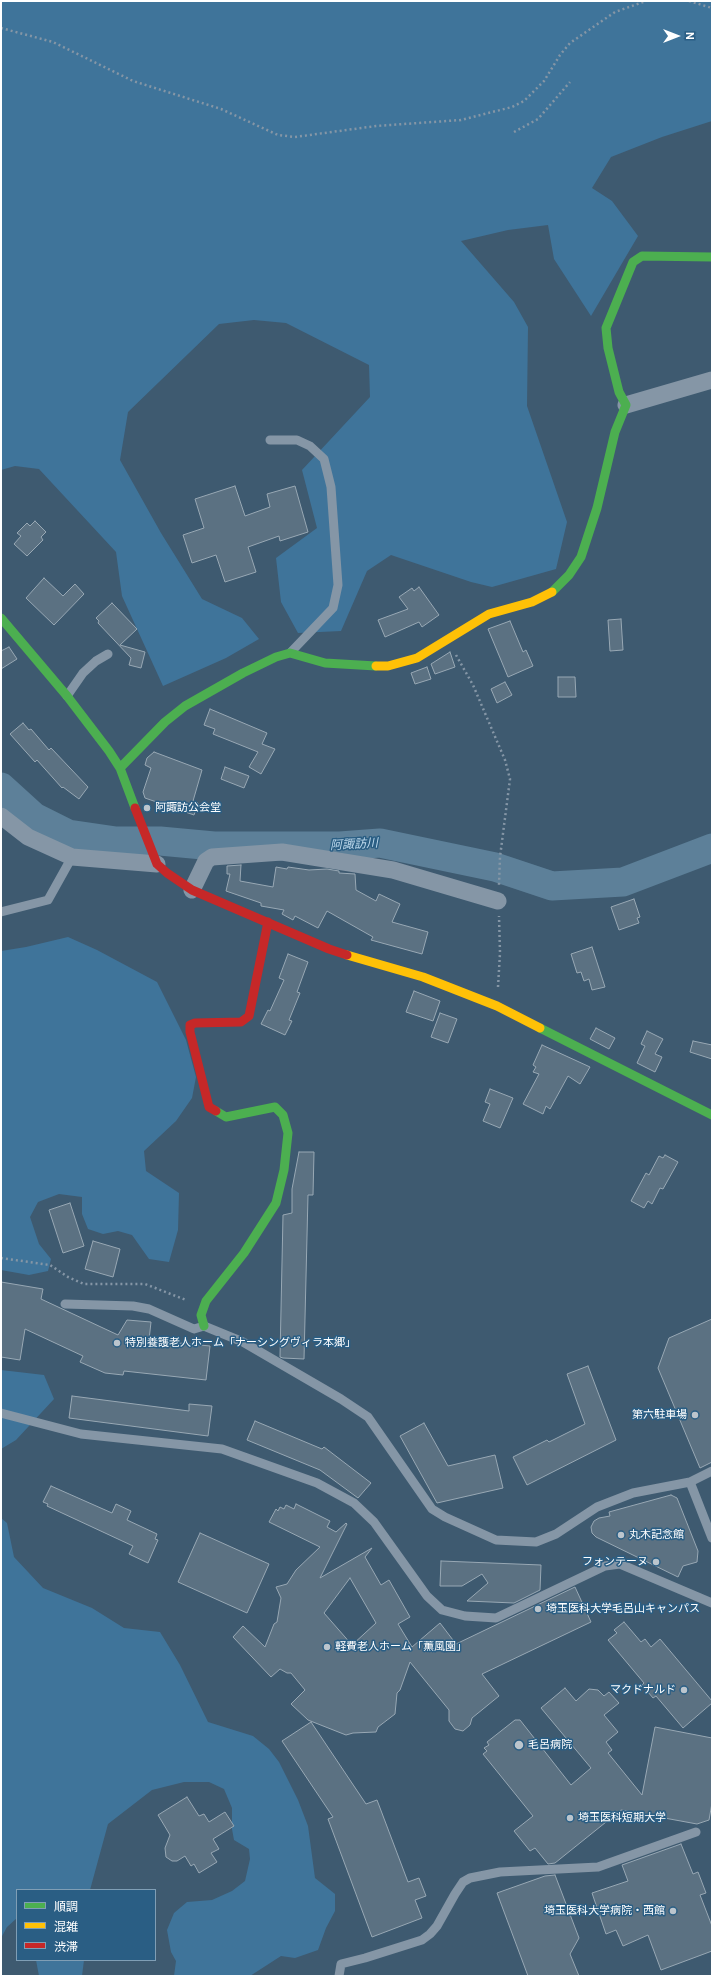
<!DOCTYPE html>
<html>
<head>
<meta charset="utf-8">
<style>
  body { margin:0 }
  #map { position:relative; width:713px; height:1977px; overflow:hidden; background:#3e5a70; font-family:Roboto,"Noto Sans JP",sans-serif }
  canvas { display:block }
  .frame { position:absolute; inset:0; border:2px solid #fff; pointer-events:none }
  .legend { position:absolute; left:16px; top:1889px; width:140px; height:72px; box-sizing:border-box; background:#2a5e84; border:1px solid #7f9eb5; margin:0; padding:5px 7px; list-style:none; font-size:12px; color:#fff }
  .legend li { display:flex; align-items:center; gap:8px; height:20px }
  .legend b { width:20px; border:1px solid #7f9eb5 }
  .north { position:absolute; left:657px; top:16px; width:40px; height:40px; -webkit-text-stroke:3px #2a5e84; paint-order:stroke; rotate:90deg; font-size:11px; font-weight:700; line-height:16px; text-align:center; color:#fff }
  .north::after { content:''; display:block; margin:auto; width:14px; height:18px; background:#fff; clip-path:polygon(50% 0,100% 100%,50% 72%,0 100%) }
</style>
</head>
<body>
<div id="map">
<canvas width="713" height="1977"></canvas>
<div class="frame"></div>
<ul class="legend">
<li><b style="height:5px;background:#4caf50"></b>順調</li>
<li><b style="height:5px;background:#ffc107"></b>混雑</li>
<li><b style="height:5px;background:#c62828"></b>渋滞</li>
</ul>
<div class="north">N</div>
</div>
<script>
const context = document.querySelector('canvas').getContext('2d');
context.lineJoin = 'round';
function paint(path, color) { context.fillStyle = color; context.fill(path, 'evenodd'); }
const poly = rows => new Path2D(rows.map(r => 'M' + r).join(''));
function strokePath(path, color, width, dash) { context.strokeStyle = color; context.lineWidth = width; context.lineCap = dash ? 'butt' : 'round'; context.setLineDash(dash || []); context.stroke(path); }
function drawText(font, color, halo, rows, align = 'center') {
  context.font = font + ' Roboto,"Noto Sans JP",sans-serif'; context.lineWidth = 3; context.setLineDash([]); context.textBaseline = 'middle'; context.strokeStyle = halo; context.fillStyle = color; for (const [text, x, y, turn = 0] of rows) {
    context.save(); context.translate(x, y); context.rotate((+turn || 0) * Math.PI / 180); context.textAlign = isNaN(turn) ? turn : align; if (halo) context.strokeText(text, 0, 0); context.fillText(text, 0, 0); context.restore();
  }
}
paint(poly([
  [1,1,712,1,712,121,662,137,611,157,592,188,612,201,638,236,591,316,554,259,548,225,508,230,461,241,514,302,528,327,527,406,567,522,556,569,492,587,471,582,391,555,367,571,341,631,298,633,281,602,276,558,317,528,302,470,370,397,369,365,286,323,254,320,219,324,128,412,120,460,161,533,202,599,242,618,259,639,226,658,163,686,122,596,116,552,39,469,15,466,1,470],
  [68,937,97,950,157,982,186,1040,196,1077,192,1098,176,1121,144,1151,146,1171,179,1193,178,1230,169,1262,149,1259,132,1235,118,1231,103,1234,88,1229,82,1214,82,1197,59,1194,38,1202,30,1217,39,1244,51,1259,48,1271,29,1275,1,1270,1,951,26,947],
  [1,1370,44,1375,54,1399,16,1440,1,1449],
  [1,1518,7,1523,14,1557,43,1588,92,1608,124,1628,160,1632,180,1665,208,1722,253,1736,269,1749,279,1762,298,1800,308,1826,315,1878,335,1894,335,1911,326,1928,318,1950,295,1958,281,1956,250,1976,174,1976,176,1961,171,1952,167,1930,174,1913,187,1902,212,1900,232,1891,245,1881,250,1859,249,1849,234,1840,232,1829,232,1808,224,1789,209,1782,184,1782,152,1790,108,1824,90,1890,17,1890,17,1918,7,1927,1,1938],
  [36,1960,84,1960,82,1976,39,1976]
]), '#3f749a');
strokePath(poly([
  [1,787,34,817,68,834,116,841,160,841,214,846,340,846,380,843,495,867,552,886,623,882,712,848]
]), '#5d8099', 29);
const building = poly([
  [235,486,245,516,270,507,267,494,295,486,308,532,280,541,279,536,248,547,256,572,225,582,216,555,192,563,183,535,204,528,195,499,235,486],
  [35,521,46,532,41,537,43,540,27,556,14,544,21,536,17,533,27,523,30,526,35,521],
  [44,578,63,596,75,584,84,594,54,625,26,598,44,578],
  [419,587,439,615,422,627,419,622,385,637,378,620,408,609,399,597,412,588,414,591,419,587],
  [112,603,137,629,120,645,145,652,141,668,129,665,131,658,98,623,99,621,96,618,112,603],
  [621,619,623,650,610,651,608,620,621,619],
  [510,621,523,652,526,650,533,666,508,677,488,629,510,621],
  [9,647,17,659,1,669,1,651,9,647],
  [450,652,455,667,435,674,431,664,450,652],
  [427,667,431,679,415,684,411,673,427,667],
  [558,677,575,677,576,697,558,697,558,677],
  [505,682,512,695,497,703,491,689,505,682],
  [210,709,267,733,262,744,275,749,261,774,249,767,258,752,213,734,215,729,204,725,210,709],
  [23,723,29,730,31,729,49,750,51,748,88,787,79,799,63,787,62,788,37,760,35,762,10,734,23,723],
  [154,752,202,770,193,801,198,803,194,815,145,798,143,792,151,768,145,765,147,758,154,752],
  [225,767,249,776,244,788,221,779,225,767],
  [241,865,240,881,273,887,276,867,287,869,288,867,309,870,327,869,339,871,339,873,355,874,356,890,376,901,379,894,400,904,392,922,428,932,422,954,371,940,373,937,327,911,318,928,295,916,293,920,282,914,284,910,261,906,261,903,226,891,230,874,227,874,227,866,241,865],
  [634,899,640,917,637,918,639,923,619,930,611,907,634,899],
  [592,947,605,987,592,990,589,979,584,981,581,972,577,973,571,954,592,947],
  [288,954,308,962,297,992,300,993,289,1020,292,1021,285,1035,261,1024,268,1010,270,1011,284,980,279,978,288,954],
  [414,991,440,1001,433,1021,406,1012,414,991],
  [440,1013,457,1019,448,1043,431,1037,440,1013],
  [596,1028,615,1038,609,1049,590,1039,596,1028],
  [647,1031,663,1039,655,1054,662,1057,655,1072,637,1063,645,1046,641,1044,647,1031],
  [693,1041,712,1045,712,1059,690,1052,693,1041],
  [542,1045,590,1067,580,1084,568,1076,550,1109,546,1106,543,1114,523,1104,539,1074,533,1072,536,1067,533,1065,542,1045],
  [490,1089,513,1098,500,1128,483,1121,490,1104,485,1102,490,1089],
  [299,1152,314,1152,313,1195,308,1195,304,1359,283,1358,280,1357,283,1215,292,1213,292,1189,299,1152],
  [665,1155,678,1162,663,1189,660,1188,652,1204,648,1201,644,1208,631,1201,646,1173,649,1175,659,1156,663,1158,665,1155],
  [70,1203,84,1246,63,1253,49,1210,70,1203],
  [93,1241,120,1249,113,1277,85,1269,93,1241],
  [1,1282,43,1289,41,1299,118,1335,127,1320,151,1322,149,1340,210,1346,206,1380,124,1371,123,1375,105,1373,80,1362,83,1356,25,1329,20,1360,1,1357,1,1282],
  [712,1319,712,1462,700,1468,658,1368,669,1338,712,1319],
  [588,1366,616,1440,527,1485,513,1457,547,1440,549,1442,585,1424,567,1374,588,1366],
  [72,1396,189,1411,189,1404,212,1406,208,1436,69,1418,72,1396],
  [255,1421,322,1449,324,1447,371,1483,358,1498,320,1470,247,1440,255,1421],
  [424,1423,448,1466,495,1455,503,1488,437,1503,400,1436,424,1423],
  [51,1486,112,1513,116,1504,131,1511,127,1520,157,1534,155,1539,158,1540,148,1563,129,1554,133,1546,47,1506,48,1504,43,1502,51,1486],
  [671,1495,677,1498,698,1551,697,1562,683,1566,678,1577,596,1537,592,1533,591,1527,594,1521,599,1518,610,1516,609,1512,671,1495],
  [296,1504,330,1521,327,1527,336,1532,346,1523,347,1524,320,1578,372,1548,365,1557,381,1585,389,1580,410,1617,398,1624,412,1647,440,1623,456,1644,575,1587,591,1622,482,1674,499,1696,472,1718,470,1725,463,1731,455,1729,449,1721,449,1710,410,1662,400,1690,397,1693,395,1714,378,1727,376,1732,353,1733,346,1735,308,1720,291,1704,305,1690,291,1673,287,1673,280,1669,271,1677,233,1637,243,1626,265,1647,274,1624,277,1622,281,1598,276,1587,287,1584,296,1570,320,1547,269,1522,276,1509,278,1511,280,1507,284,1509,286,1505,294,1509,296,1504],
  [350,1578,376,1623,352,1645,324,1613,350,1578],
  [200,1533,269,1564,247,1613,178,1582,200,1533],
  [441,1561,541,1565,540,1590,514,1603,467,1601,488,1583,482,1574,462,1586,440,1586,441,1561],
  [624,1622,641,1642,645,1639,651,1647,660,1639,712,1701,712,1703,683,1728,656,1696,653,1698,642,1685,644,1683,608,1640,617,1633,614,1630,624,1622],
  [565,1688,576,1701,589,1689,598,1690,604,1696,609,1692,619,1703,604,1715,618,1732,606,1742,612,1750,608,1753,642,1795,655,1727,712,1738,712,1803,709,1820,697,1824,621,1810,555,1863,548,1864,535,1848,530,1851,514,1831,533,1816,483,1754,487,1751,484,1748,489,1745,487,1742,515,1720,520,1720,571,1785,591,1768,541,1708,565,1688],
  [311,1722,366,1804,377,1800,408,1882,419,1878,426,1896,415,1900,422,1918,372,1937,328,1819,333,1817,282,1741,311,1722],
  [187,1797,199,1816,204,1814,209,1822,225,1812,234,1826,213,1839,219,1849,211,1853,217,1862,199,1873,194,1864,191,1866,185,1856,177,1861,172,1861,166,1857,165,1848,170,1835,158,1815,187,1797],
  [681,1844,693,1874,698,1872,706,1893,700,1895,712,1926,712,1951,661,1970,648,1935,623,1946,616,1930,606,1934,592,1893,628,1881,622,1865,681,1844],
  [555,1875,579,1938,570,1954,579,1976,528,1976,497,1893,545,1876,555,1875]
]);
paint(building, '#5b7182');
strokePath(building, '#98a8b4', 1);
strokePath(poly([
  [689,1,712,8],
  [1,28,53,42,133,81,221,109,278,135,295,137,376,126,461,120,512,107,524,101,544,81,560,55,570,43,615,12,646,1],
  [514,132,538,119,570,82],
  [456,655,473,685,505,760,510,779,500,857,499,885],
  [498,987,500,953,499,916],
  [1,1258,50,1265,68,1277,84,1284,145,1284,186,1300]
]), '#8596a6', 2.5, [2, 3]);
strokePath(poly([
  [270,440,297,440,310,446,324,459,331,487,338,585,333,608,291,652],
  [67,696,83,673,96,661,108,654],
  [1,912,48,900,72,857],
  [65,1304,133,1306,149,1309,194,1329,204,1326,243,1342,341,1399,368,1417,432,1509,445,1517,496,1540,536,1542,556,1534,597,1507,633,1493,690,1482,712,1471],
  [1,1413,81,1434,222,1449,317,1483,354,1503,374,1522,427,1596,442,1610,465,1616,496,1618,605,1566,620,1564,712,1603],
  [690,1482,712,1538],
  [339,1976,341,1964,365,1958,422,1940,430,1934,437,1926,455,1894,463,1882,470,1878,500,1872,598,1867,696,1832]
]), '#8596a6', 9);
strokePath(poly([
  [626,405,712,380],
  [1,816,28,837,72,857,157,864],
  [192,890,206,861,212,857,282,852,393,870,498,901]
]), '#8596a6', 17);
strokePath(poly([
  [552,592,569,575,581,557,597,508,615,432,626,405,619,392,608,348,606,328,633,262,642,256,712,257],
  [1,618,67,696,109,751,120,768,135,808],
  [120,768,165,722,185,706,243,673,276,657,290,653,325,663,376,666],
  [540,1028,712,1115],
  [204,1326,201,1315,206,1301,244,1253,276,1203,284,1170,288,1133,283,1115,275,1107,226,1117,216,1111]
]), '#4caf50', 9);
strokePath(poly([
  [376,666,388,666,417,658,489,614,532,602,552,592],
  [347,955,423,977,497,1006,540,1028]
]), '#ffc107', 9);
strokePath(poly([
  [135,808,157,864,167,873,192,890,329,949,347,955],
  [216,1111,209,1107,190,1032,190,1025,195,1023,241,1022,249,1016,268,922]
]), '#c62828', 9);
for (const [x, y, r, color] of [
  [147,808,4,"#bbc5cd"],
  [117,1343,4,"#bbc5cd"],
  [695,1415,4,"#bbc5cd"],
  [621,1535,4,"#bbc5cd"],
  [656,1562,4,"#bbc5cd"],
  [538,1609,4,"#bbc5cd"],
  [327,1647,4,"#bbc5cd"],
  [684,1690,4,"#bbc5cd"],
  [519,1745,5,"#bbc5cd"],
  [570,1818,4,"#bbc5cd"],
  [673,1911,4,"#bbc5cd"]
]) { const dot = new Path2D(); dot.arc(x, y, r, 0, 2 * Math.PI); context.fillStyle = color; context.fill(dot); strokePath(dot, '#2a5e84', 1.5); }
drawText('11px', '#fff', '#2a5e84', [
  ["阿諏訪公会堂",155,808],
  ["特別養護老人ホーム「ナーシングヴィラ本郷」",125,1343],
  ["第六駐車場",687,1415,"right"],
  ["丸木記念館",629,1535],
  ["フォンテーヌ",648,1562,"right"],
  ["埼玉医科大学毛呂山キャンパス",546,1609],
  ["軽費老人ホーム「薫風園」",335,1647],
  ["マクドナルド",676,1690,"right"],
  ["毛呂病院",528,1745],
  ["埼玉医科短期大学",578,1818],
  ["埼玉医科大学病院・西館",665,1911,"right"]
], 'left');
drawText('italic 12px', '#c0dbee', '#2a5e84', [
  ["阿諏訪川",354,845,-3]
]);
</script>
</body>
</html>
